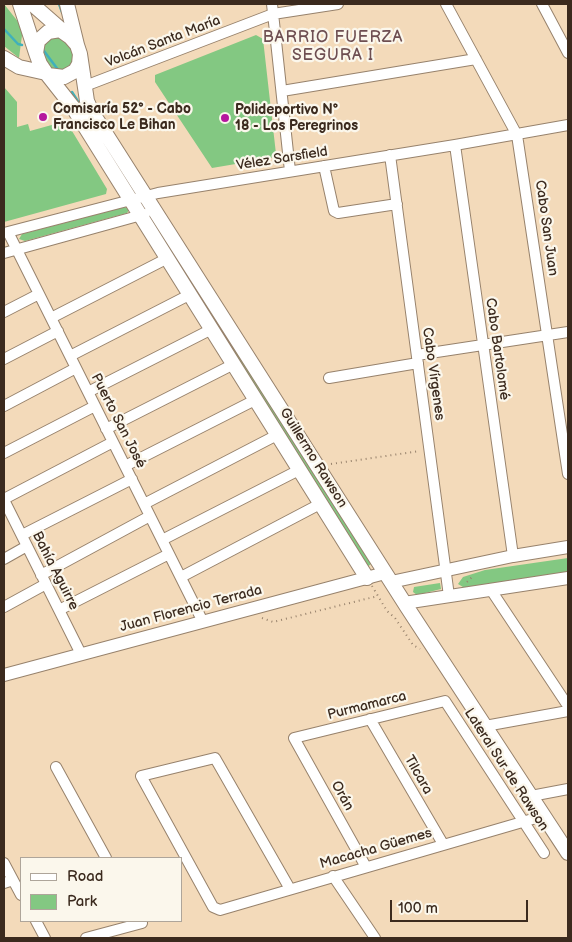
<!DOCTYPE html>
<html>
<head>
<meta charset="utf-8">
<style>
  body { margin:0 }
  #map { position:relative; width:572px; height:942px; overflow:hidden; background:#f3daba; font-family:"Balsamiq Sans",sans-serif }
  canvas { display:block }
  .frame { position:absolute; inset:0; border:5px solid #3b2a1e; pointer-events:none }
  .legend { position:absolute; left:20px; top:857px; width:162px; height:65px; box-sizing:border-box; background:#fbf7ec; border:1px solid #aea59a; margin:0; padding:6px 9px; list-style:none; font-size:15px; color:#3b2a1e }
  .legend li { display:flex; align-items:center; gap:10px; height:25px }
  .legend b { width:25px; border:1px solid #aea59a }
  .scale { position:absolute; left:390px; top:900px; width:138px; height:22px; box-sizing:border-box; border:2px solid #3b2a1e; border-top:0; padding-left:6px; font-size:15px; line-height:18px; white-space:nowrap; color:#3b2a1e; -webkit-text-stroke:4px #fbf7ec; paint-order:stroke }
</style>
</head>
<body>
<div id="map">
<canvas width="572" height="942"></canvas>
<div class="frame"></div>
<ul class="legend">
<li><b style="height:6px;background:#fff"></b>Road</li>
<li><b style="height:14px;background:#83c882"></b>Park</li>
</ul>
<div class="scale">100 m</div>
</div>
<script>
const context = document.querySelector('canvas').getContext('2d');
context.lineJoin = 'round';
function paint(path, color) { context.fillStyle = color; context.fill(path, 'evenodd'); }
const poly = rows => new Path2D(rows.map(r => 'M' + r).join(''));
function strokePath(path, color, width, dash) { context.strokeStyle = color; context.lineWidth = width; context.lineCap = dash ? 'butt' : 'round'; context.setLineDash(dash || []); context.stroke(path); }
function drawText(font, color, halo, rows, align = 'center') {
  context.font = font + ' "Balsamiq Sans",sans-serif'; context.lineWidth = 4.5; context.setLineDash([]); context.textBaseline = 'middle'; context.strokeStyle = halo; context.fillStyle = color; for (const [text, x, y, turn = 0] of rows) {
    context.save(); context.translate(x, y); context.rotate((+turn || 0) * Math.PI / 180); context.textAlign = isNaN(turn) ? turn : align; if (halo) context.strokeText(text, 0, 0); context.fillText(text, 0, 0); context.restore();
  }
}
paint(poly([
  [4,4,23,28,19,58,4,46],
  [63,35,73,47,74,66,54,73,41,58,44,39],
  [256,35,263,39,276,154,271,158,212,168,155,82,155,75],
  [4,87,17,102,17,127,28,124,30,131,66,121,107,189,106,194,4,222],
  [125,207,129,210,127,213,25,241,19,239,22,234],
  [157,222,371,564,366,568,151,226],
  [568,558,568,573,468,587,463,587,458,584,463,577,485,570],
  [440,583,441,589,417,595,413,592,414,587]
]), '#83c882');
strokePath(poly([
  [59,4,62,12],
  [4,29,18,44,22,45],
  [41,47,59,71],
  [72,92,86,114]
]), '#40b0bb', 2.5);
const minor = poly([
  [272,4,290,171],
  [446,4,517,135,568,474],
  [542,4,568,53],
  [85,86,273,14,338,4],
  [282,91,476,59],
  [455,145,513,556],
  [390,155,449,596],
  [324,166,334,211,338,213,397,204],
  [8,232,203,622],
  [4,233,158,193,455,145,568,125],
  [4,253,145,214],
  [4,312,39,294],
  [51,318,166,259],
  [417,355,568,332],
  [70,356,189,295],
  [4,359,58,331],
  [329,378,418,363],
  [88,392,210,330],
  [4,406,76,368],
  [106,429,232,365],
  [4,453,95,406],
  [125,466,255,400],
  [4,499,113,442],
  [4,500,81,654],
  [144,504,277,435],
  [22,535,132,479],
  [162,540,299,470],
  [4,559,27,546],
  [41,575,150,516],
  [181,577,320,504],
  [491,590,568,706],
  [4,607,46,584],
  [59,610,169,554],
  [370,719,443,844],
  [485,726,568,711],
  [56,767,106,858],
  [531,796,568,789],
  [4,863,21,895],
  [366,867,294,738,445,701,544,853],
  [333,876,375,938],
  [4,883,13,880],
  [290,889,215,758,141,776,213,907,220,910,543,816],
  [36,921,45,938],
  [86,938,142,923,141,921]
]);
const tertiary = poly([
  [391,582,513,556,568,547],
  [404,603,568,578],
  [4,675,385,573]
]);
const secondary = poly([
  [20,4,36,53],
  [32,4,64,32],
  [67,4,77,45],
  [80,54,87,101,92,112,407,607,568,853],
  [4,58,19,67,46,73],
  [48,75,64,77,75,71,79,64,80,54,77,45,70,37,60,30,48,32,38,41,36,53,40,64,46,73,72,106,367,578]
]);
strokePath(minor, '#97826c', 12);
strokePath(tertiary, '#97826c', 14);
strokePath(secondary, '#97826c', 16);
strokePath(poly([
  [331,464,420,451],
  [467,582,474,575],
  [372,586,387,611,395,618,413,645,420,649],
  [262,618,273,622,378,596]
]), '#97826c', 2, [1, 4]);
strokePath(minor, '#fff', 10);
strokePath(tertiary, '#fff', 12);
strokePath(secondary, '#fff', 14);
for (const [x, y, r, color] of [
  [43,117,5,"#b5179e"],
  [225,118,5,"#b5179e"]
]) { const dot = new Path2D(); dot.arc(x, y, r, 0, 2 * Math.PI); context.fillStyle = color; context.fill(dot); strokePath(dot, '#fbf7ec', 2); }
drawText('14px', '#3b2a1e', '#fbf7ec', [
  ["Volcán Santa María",163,42,-21],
  ["Vélez Sarsfield",282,159,-9],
  ["Cabo San Juan",546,228,82],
  ["Cabo Bartolomé",497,349,82],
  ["Cabo Vírgenes",433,374,82],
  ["Puerto San José",118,421,63],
  ["Guillermo Rawson",313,458,58],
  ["Bahía Aguirre",55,571,63],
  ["Juan Florencio Terrada",191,609,-15],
  ["Purmamarca",367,706,-14],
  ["Lateral Sur de Rawson",506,770,57],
  ["Tilcara",418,775,60],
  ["Orán",342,796,61],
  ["Macacha Güemes",376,849,-16]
]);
drawText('bold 14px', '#3b2a1e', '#fbf7ec', [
  ["Comisaría 52° - Cabo",53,109],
  ["Francisco Le Bihan",53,125],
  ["Polideportivo N°",235,110],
  ["18 - Los Peregrinos",235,126]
], 'left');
context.letterSpacing = '1px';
drawText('16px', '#6e4e51', '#fbf7ec', [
  ["BARRIO FUERZA",333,38],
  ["SEGURA I",333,56]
]);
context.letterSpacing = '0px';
</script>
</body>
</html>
